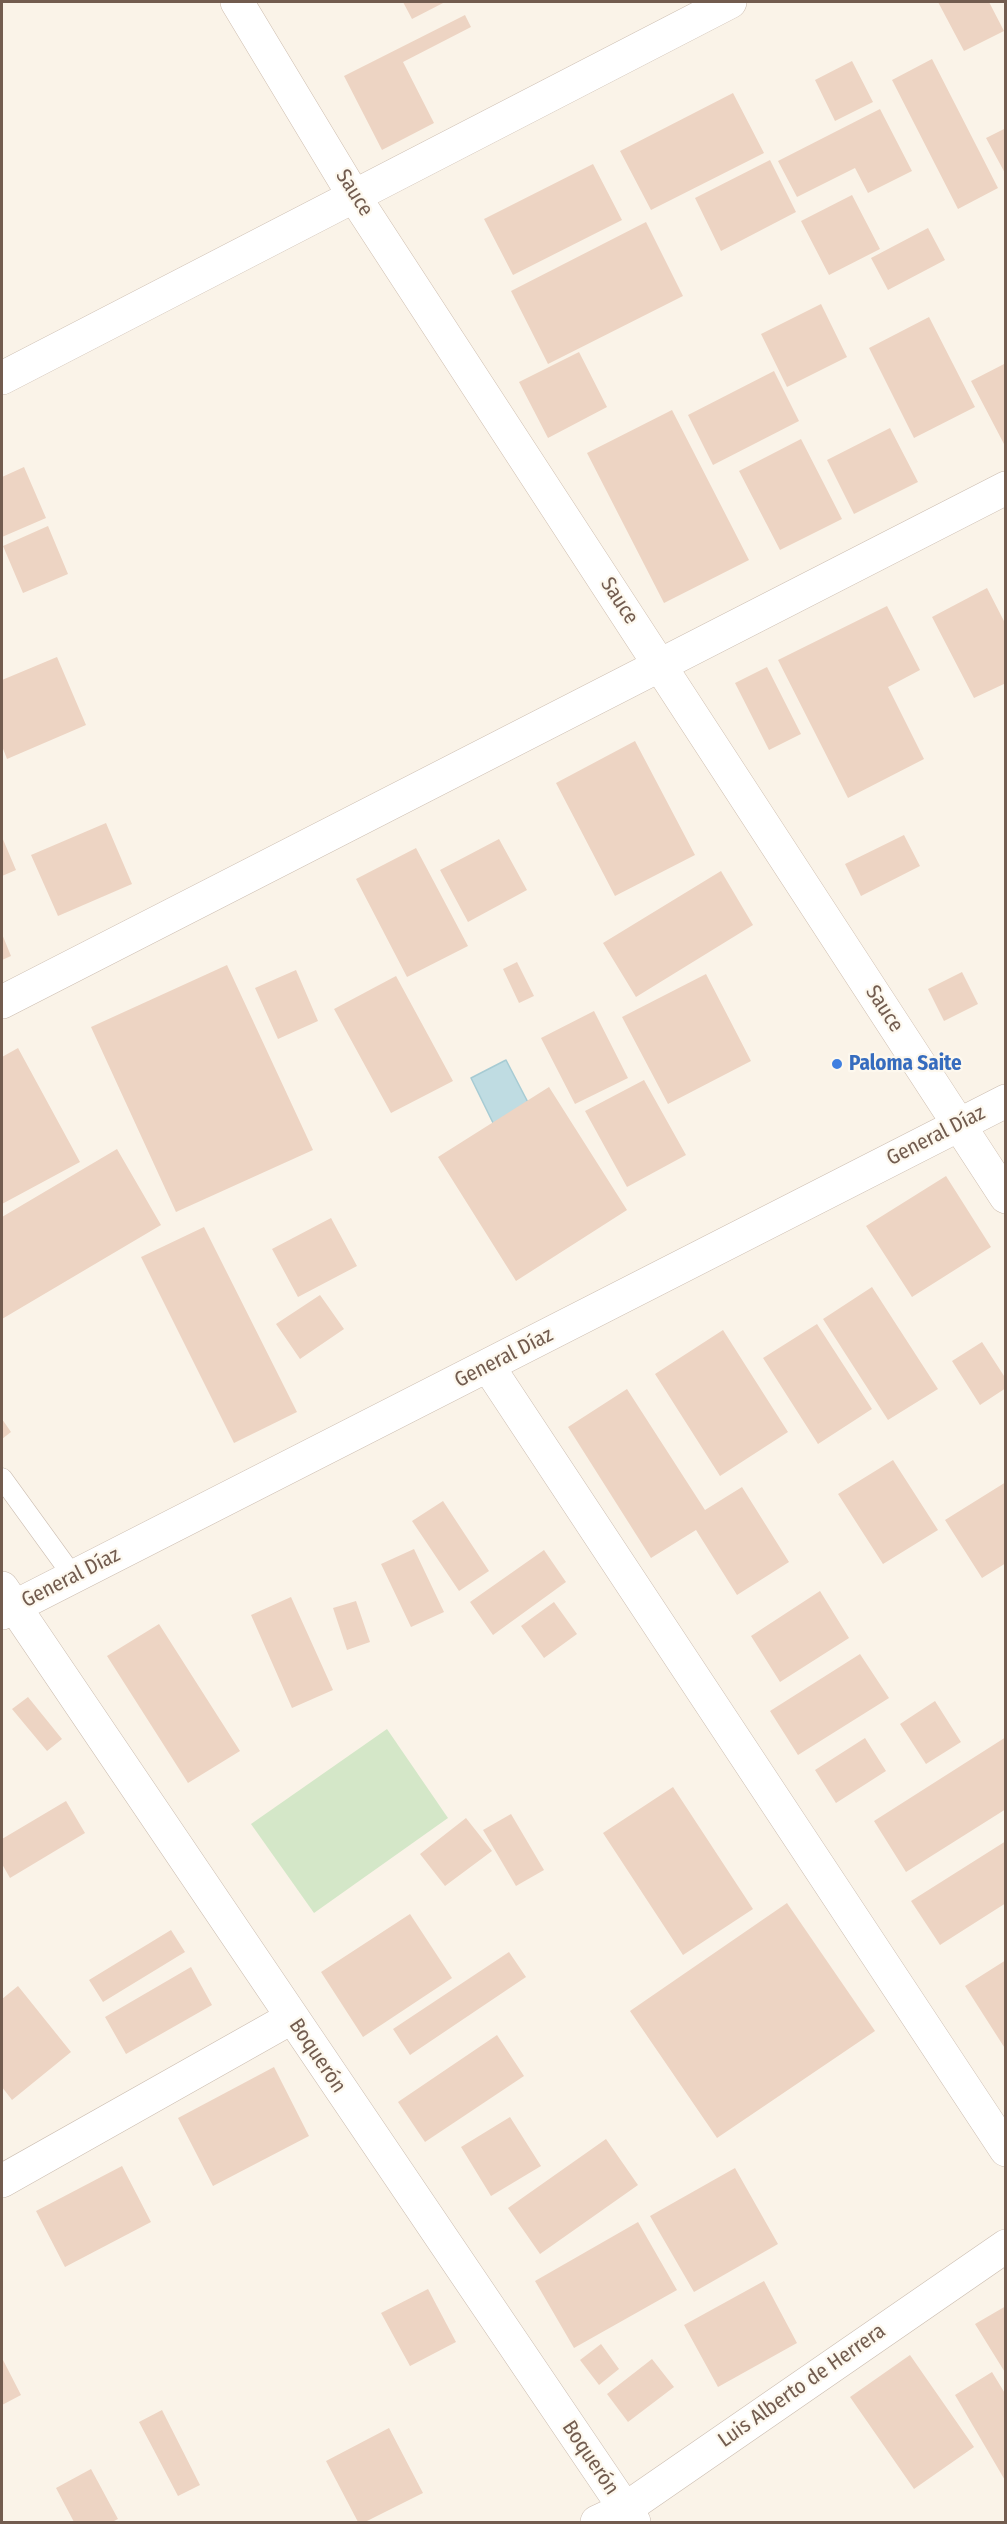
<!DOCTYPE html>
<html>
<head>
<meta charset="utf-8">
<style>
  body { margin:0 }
  #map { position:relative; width:1007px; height:2524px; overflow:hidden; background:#faf3e8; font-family:"Fira Sans Condensed",sans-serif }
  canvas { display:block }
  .frame { position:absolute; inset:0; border:3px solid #725c4f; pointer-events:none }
</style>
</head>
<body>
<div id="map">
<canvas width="1007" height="2524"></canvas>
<div class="frame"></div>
</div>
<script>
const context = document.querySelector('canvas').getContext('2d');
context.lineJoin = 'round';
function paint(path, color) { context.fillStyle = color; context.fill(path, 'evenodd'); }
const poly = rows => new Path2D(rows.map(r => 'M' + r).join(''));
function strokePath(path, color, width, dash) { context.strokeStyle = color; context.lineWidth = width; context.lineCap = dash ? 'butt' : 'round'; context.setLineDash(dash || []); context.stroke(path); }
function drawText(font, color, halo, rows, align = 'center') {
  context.font = font + ' "Fira Sans Condensed",sans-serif'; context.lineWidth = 4.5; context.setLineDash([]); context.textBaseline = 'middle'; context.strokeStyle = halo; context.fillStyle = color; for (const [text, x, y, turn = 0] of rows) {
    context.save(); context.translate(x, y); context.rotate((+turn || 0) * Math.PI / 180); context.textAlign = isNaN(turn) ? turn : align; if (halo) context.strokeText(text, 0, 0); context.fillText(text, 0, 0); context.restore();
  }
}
paint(poly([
  [387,1729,448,1818,314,1913,251,1824]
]), '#d4e7c8');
const water = poly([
  [506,1060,533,1112,497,1131,471,1078,506,1060]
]);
paint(water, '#bfdce2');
strokePath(water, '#a6cbd3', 1.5);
paint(poly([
  [403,2,445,2,412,19],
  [938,2,989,2,1004,31,964,51],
  [465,15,471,27,403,62,434,123,382,150,344,76],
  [932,59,998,188,958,209,892,80],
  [852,61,873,102,835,121,815,80],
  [733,93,764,153,651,210,620,151],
  [880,109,912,171,868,193,855,168,797,197,778,161],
  [1006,128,1006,175,986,138],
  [770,160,796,212,721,251,695,198],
  [593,164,622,220,513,275,484,219],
  [852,195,880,249,829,275,801,221],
  [646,222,683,296,548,364,511,291],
  [928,228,945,260,888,290,871,258],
  [821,304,847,357,787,387,761,334],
  [929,317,975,407,914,438,869,348],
  [579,352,607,407,548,438,519,382],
  [1006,363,1006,443,1004,444,971,381],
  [774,371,799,421,713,465,688,415],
  [672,410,749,560,664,603,587,453],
  [890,428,918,482,854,514,827,460],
  [801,439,842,519,780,550,739,471],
  [24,467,46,518,2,537,2,477],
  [48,526,68,574,23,593,3,546],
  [987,588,1006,625,1006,683,974,698,932,617],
  [887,606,920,670,888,687,924,759,848,798,778,660],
  [57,657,86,725,7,759,2,746,2,680],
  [767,667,801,734,769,750,735,683],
  [635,741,695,855,615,896,556,783],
  [106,823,132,884,58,916,31,855],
  [904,835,920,866,861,896,845,864],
  [2,837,16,870,2,876],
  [499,839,527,890,468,922,440,870],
  [416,848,468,946,407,977,356,879],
  [721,871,753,925,636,997,603,943],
  [2,934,11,956,2,960],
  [517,962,534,996,519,1003,503,969],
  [227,965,313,1150,176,1212,91,1027],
  [296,970,318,1021,278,1039,255,988],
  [962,972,978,1004,944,1021,928,989],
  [706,974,751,1061,668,1104,622,1017],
  [396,976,453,1081,391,1113,334,1009],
  [594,1011,628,1078,575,1104,541,1038],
  [18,1048,80,1162,2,1204,2,1057],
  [644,1080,686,1155,627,1187,585,1111],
  [549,1087,627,1210,516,1281,438,1157],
  [117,1149,161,1225,2,1319,2,1217],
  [946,1176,991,1247,912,1297,866,1226],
  [331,1218,357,1266,298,1297,272,1249],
  [204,1227,297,1412,234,1443,141,1257],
  [872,1287,938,1389,888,1420,823,1319],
  [320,1295,344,1329,300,1359,276,1324],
  [817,1324,872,1409,818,1444,763,1358],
  [723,1330,788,1432,720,1476,655,1374],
  [982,1342,1006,1379,1006,1388,980,1405,952,1361],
  [627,1389,705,1510,742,1487,789,1562,737,1595,696,1530,651,1558,568,1427],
  [2,1419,11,1432,2,1439],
  [893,1460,938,1530,883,1564,838,1494],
  [1006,1482,1006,1563,982,1578,945,1520],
  [443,1501,489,1571,459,1591,412,1521],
  [414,1549,444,1612,411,1627,381,1564],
  [544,1550,566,1582,493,1635,470,1602],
  [820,1591,849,1638,780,1682,751,1636],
  [291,1597,333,1690,292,1708,251,1615],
  [356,1601,370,1642,347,1650,333,1608],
  [554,1602,577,1634,544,1658,521,1626],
  [159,1624,240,1751,188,1783,107,1656],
  [860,1654,889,1698,798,1755,770,1711],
  [28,1697,62,1739,47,1751,12,1709],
  [935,1701,961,1742,926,1764,900,1724],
  [1006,1737,1006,1809,906,1872,874,1821],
  [865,1738,886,1771,836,1803,815,1770],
  [673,1787,753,1909,683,1955,603,1833],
  [66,1801,85,1833,10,1878,2,1864,2,1839],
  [511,1814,544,1870,516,1886,483,1830],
  [466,1818,492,1851,445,1886,420,1854],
  [1006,1841,1006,1903,940,1945,911,1901],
  [787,1903,875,2031,717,2138,630,2011],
  [410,1914,452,1978,363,2037,321,1972],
  [171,1930,185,1952,103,2002,89,1980],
  [509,1952,526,1977,410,2055,393,2029],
  [1006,1960,1006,2050,965,1986],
  [191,1967,212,2005,126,2054,105,2017],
  [18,1986,71,2052,12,2100,2,2087,2,1999],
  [497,2035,524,2076,425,2142,398,2102],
  [274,2067,309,2136,213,2186,178,2118],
  [510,2117,541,2166,491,2196,461,2147],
  [606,2139,638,2185,540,2254,508,2208],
  [122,2166,151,2222,65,2267,36,2211],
  [735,2168,778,2244,694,2292,650,2216],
  [638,2222,677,2290,574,2348,535,2281],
  [764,2281,797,2343,718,2387,684,2325],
  [428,2289,456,2342,410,2366,381,2313],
  [1006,2306,1006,2374,975,2324],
  [601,2344,619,2369,599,2385,580,2360],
  [910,2355,974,2447,914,2489,850,2397],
  [2,2358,21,2395,2,2405],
  [652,2359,674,2387,628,2422,607,2394],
  [992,2372,1006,2395,1006,2482,955,2395],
  [162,2410,200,2485,178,2496,139,2422],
  [389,2428,423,2493,365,2522,358,2522,326,2461],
  [91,2469,118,2519,112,2522,74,2522,56,2488]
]), '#edd4c3');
const lane = poly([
  [2,1478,73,1576]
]);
const street = poly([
  [2,378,730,2],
  [2,1002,1006,488],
  [488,1366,1006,2150],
  [2,1588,634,2522],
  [2,1613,1006,1101],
  [2,2181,291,2018],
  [597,2522,625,2509,1006,2246]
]);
const secondary = poly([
  [237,2,354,196,1006,1197]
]);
strokePath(lane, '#cbbcaf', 21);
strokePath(street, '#cbbcaf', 34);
strokePath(secondary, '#cdbcad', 34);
strokePath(lane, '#fff', 20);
strokePath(street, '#fff', 33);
strokePath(secondary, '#fff', 33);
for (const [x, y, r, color] of [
  [837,1064,6,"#3f7fe0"]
]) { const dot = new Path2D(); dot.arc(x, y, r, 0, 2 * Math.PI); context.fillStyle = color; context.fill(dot); strokePath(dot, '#fdf8ee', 2); }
drawText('21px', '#725c4f', '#fdf8ee', [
  ["Sauce",354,193,58],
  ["Sauce",619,601,57],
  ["Sauce",884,1009,57],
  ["General Díaz",936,1136,-27],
  ["General Díaz",504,1358,-27],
  ["General Díaz",71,1578,-27],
  ["Boquerón",317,2056,56],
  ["Luis Alberto de Herrera",802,2386,-35],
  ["Boquerón",590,2458,56]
]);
drawText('bold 21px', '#366cbe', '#fdf8ee', [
  ["Paloma Saite",849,1064]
], 'left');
</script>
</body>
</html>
